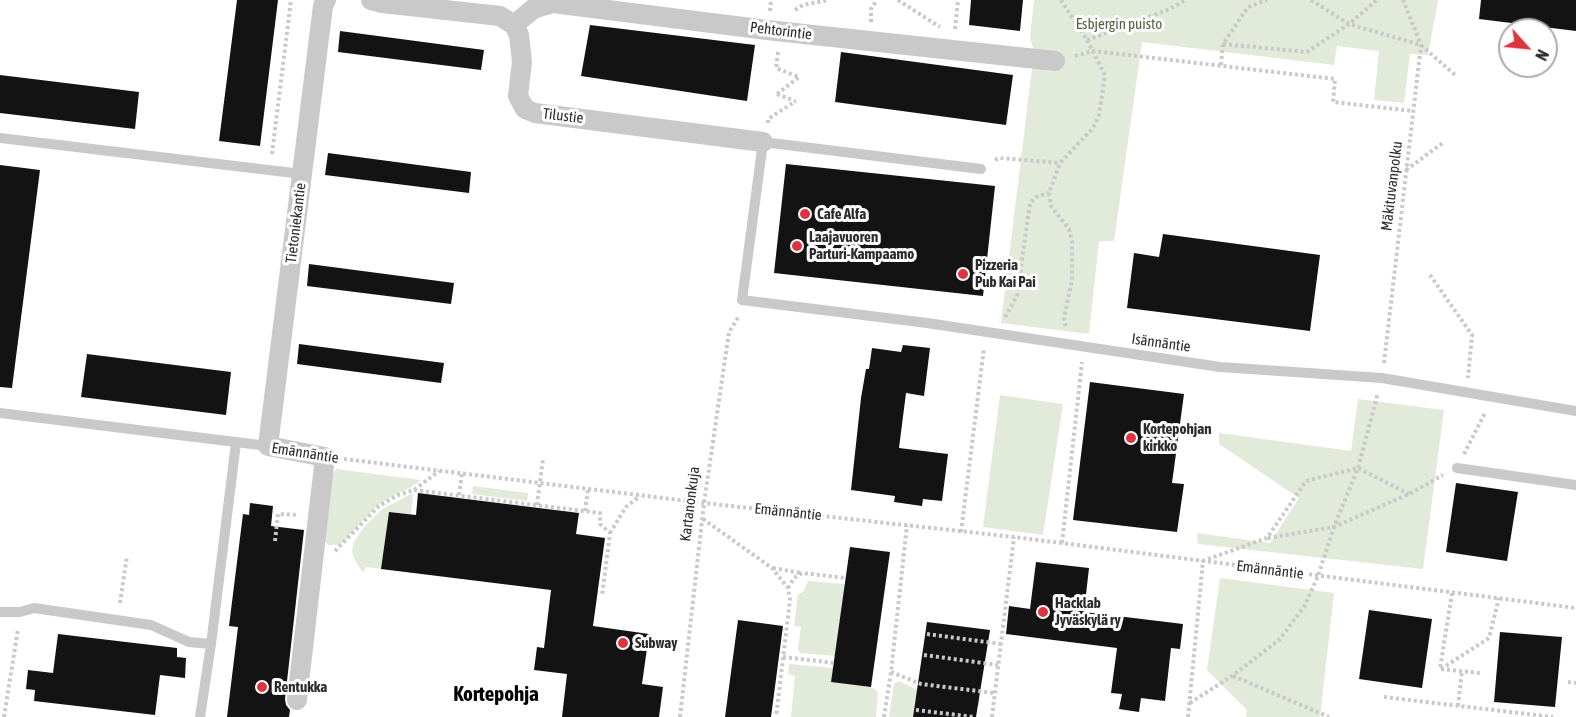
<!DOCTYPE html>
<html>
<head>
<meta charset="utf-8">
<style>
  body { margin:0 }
  #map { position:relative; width:1576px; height:717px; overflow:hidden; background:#fff; font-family:"Asap Condensed",sans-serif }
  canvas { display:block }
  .north { position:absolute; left:1498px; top:18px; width:60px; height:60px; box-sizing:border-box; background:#fff; border:2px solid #ababab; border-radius:50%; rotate:117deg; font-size:16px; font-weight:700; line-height:24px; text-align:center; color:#2c2c2c }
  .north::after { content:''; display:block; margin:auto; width:21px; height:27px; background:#dd353e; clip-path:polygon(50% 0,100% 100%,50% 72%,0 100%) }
</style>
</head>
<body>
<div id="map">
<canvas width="1576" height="717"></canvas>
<div class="north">N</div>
</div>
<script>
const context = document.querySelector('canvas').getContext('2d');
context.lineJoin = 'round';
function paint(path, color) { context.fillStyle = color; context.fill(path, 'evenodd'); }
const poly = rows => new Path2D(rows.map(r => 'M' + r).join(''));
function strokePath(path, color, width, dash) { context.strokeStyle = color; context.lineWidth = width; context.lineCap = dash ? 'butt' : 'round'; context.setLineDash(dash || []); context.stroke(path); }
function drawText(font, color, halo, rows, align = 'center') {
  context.font = font + ' "Asap Condensed",sans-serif'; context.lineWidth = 6; context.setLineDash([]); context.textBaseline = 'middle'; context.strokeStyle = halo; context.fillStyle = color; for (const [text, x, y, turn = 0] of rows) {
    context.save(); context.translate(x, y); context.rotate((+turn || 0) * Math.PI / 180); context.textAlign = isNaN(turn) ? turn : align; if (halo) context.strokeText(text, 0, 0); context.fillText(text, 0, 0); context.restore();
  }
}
paint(poly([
  [1034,0,1438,0,1428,55,1410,54,1404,103,1374,100,1379,51,1337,46,1334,65,1142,42,1114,241,1099,241,1089,334,1001,323,1034,52,1030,37],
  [1000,395,1063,404,1043,535,983,527],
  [1358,399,1444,410,1423,569,1198,544,1197,533,1270,543,1299,498,1219,444,1219,433,1351,451],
  [336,469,421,480,410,488,396,494,378,505,340,545,328,545,322,538,330,479],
  [473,486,528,493,527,501,472,494],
  [413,493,411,515,389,512,381,569,366,567,363,573,354,559,352,551,354,542,364,527,381,510],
  [1220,578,1334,593,1320,717,1246,717,1247,710,1207,670],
  [808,581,845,584,835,656,800,653,798,649,801,627,794,626,798,594,803,592],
  [791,664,833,668,831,682,871,687,878,692,876,717,791,717,795,676,788,674,789,665],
  [899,681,919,691,978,698,980,700,979,706,915,698,913,717,889,717,894,684]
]), '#e2eada');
paint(poly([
  [237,0,278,0,260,146,219,141],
  [971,0,1023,0,1020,31,969,25],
  [1481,0,1576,0,1576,31,1479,19],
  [590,25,755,45,747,101,581,76],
  [340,31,484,50,481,70,338,52],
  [841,52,1013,75,1006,125,835,102],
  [0,75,139,92,135,129,0,113],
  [328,153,471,172,469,193,325,175],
  [786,164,995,186,983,296,774,273],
  [0,165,40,170,12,388,0,387],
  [1163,234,1320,255,1310,331,1127,308,1134,253,1159,257],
  [309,264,454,283,451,304,307,286],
  [299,344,444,363,441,383,297,364],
  [903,345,930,348,924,396,906,393,899,448,948,454,942,501,923,499,922,506,894,502,895,496,851,490,861,398,866,369,869,369,872,348,901,352],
  [87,354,231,372,226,415,81,397],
  [1090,382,1184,394,1172,483,1184,484,1177,532,1073,520],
  [1456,483,1518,492,1507,561,1446,552],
  [418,493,579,513,576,534,605,538,593,626,649,634,642,684,663,687,659,717,562,717,567,674,534,670,537,647,544,648,551,590,381,569,389,512,416,515],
  [250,503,273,506,271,526,304,530,285,699,286,705,290,710,289,717,227,717,238,627,229,626,243,514,249,515],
  [850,547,890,552,871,687,831,682],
  [1036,562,1089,568,1084,612,1183,624,1180,649,1171,648,1165,701,1141,698,1139,712,1119,709,1122,694,1111,693,1117,648,1006,634,1009,606,1030,609],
  [1369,610,1432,619,1422,688,1359,679],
  [738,620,783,626,771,717,725,717],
  [927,622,990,630,976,717,913,717],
  [1500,632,1562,637,1555,707,1494,702],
  [58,634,177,648,177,657,186,658,185,678,160,675,155,715,34,701,35,690,26,689,28,670,53,673]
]), '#131313');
strokePath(poly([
  [898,0,940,27],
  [1061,0,1087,40,1105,75,1099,115,1093,128,1060,163,1049,193,1051,206,1069,229,1072,241,1072,280,1064,318,1066,328],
  [1311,0,1349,24,1421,45,1455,75],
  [795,10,803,5,829,0],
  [770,11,771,0],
  [871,22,871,9,877,0],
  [955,29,958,0],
  [1087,40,1170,9,1185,0],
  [1223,44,1307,52,1349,24,1377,0],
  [778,52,776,68,799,77],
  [1075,56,1093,51,1335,79,1333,102,1413,111],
  [1221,65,1223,44,1248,7,1267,0],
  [777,94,799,77],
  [777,94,795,101],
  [768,123,768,119,796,101],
  [272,154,291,0],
  [995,160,999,158,1060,163],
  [1406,170,1444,142],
  [1430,275,1472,335,1468,378],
  [1005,317,1017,296,1030,203,1036,197,1049,193],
  [1384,363,1421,45,1403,0],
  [1464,454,1485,413],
  [344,459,704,503,1014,537,1576,608],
  [414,490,600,513,600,524,610,533,602,596],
  [459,495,462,473],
  [537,505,543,459],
  [585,511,588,489],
  [703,519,772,568,788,588,790,600,776,717],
  [961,532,984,348],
  [610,533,626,507,640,496],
  [1268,538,1334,527,1409,494,1443,475],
  [275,541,278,514,299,515],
  [1062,543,1082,362],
  [335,551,379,506,398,495,414,490,439,471],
  [773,568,801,573],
  [788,588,794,578,802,573,846,578],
  [1452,593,1440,669,1480,673],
  [120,603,127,556],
  [927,634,1001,644],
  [924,655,998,665],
  [783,657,834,663],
  [1441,669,1489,638,1499,598],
  [891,672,921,684,994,693],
  [1233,676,1329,717],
  [1568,682,1576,683],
  [1384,697,1553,717],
  [1190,703,1232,676,1279,640,1304,607,1318,576,1334,527,1358,468,1378,393],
  [1458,706,1462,671],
  [916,710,974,717],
  [4,717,18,629],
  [680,717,704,503,729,332,739,316],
  [884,717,891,672,907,525],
  [992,717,1014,537],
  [1188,717,1203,561,1267,538,1306,481,1358,468,1409,494]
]), '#c9c9c9', 4, [3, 3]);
strokePath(poly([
  [0,138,302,174],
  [981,169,763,142,742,300,927,323,1220,367,1382,378,1576,411],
  [0,413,268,446],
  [1457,468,1576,485],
  [0,612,20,612,34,608,151,625,189,642,211,644,200,717],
  [211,644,236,443]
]), '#c9c9c9', 10);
strokePath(poly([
  [371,0,382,3,500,16,514,25,519,35,522,62,518,96,525,109,535,113,763,142],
  [514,25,533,9,553,3,767,30,1055,61],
  [297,700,325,457,268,446,323,6,326,0]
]), '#c9c9c9', 20);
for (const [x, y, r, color] of [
  [805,214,6,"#dd353e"],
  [797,246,6,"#dd353e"],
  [963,274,6,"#dd353e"],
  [1131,438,6,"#dd353e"],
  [1043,612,6,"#dd353e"],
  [623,643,6,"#dd353e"],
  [262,687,6,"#dd353e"]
]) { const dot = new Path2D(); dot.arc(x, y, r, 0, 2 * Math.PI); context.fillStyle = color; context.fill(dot); strokePath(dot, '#fff', 2); }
drawText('15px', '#4f663c', '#fff', [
  ["Esbjergin puisto",1119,24]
]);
drawText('15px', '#2c2c2c', '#fff', [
  ["Pehtorintie",781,31,7],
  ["Tilustie",563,116,7],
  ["Mäkituvanpolku",1392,186,-83],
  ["Tietoniekantie",296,223,-83],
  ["Isännäntie",1161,343,8],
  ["Emännäntie",305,453,9],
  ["Kartanonkuja",690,504,-83],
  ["Emännäntie",788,512,6],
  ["Emännäntie",1270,570,7]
]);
drawText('bold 15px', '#2c2c2c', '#fff', [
  ["Cafe Alfa",817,214],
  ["Laajavuoren",809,237],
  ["Parturi-Kampaamo",809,254],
  ["Pizzeria",975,265],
  ["Pub Kai Pai",975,282],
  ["Kortepohjan",1143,429],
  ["kirkko",1143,446],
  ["Hacklab",1055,603],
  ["Jyväskylä ry",1055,620],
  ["Subway",635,643],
  ["Rentukka",274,687]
], 'left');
drawText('bold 21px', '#000', '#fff', [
  ["Kortepohja",496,694]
]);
</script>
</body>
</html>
